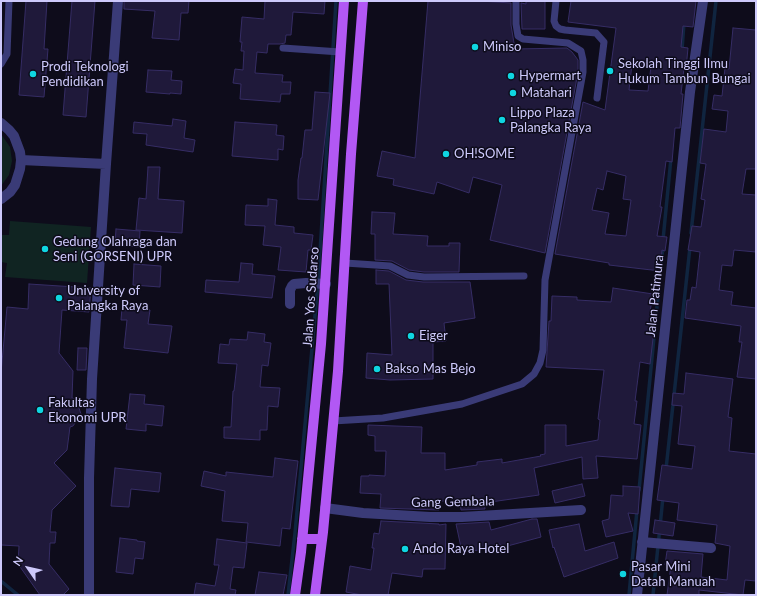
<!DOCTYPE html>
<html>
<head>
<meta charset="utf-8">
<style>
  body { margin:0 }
  #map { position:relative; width:757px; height:596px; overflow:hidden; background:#0e0c1b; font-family:Lato,sans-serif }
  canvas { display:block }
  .frame { position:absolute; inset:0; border:2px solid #cdc9fb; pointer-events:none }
  .north { position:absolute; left:8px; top:548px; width:40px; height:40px; -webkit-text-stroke:3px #0e0c1b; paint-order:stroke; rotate:304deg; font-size:11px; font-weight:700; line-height:16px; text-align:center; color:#cdc9fb }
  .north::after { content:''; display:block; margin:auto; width:14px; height:18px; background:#cdc9fb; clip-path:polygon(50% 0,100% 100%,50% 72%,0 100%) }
</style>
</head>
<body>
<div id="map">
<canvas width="757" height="596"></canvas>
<div class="frame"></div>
<div class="north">N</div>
</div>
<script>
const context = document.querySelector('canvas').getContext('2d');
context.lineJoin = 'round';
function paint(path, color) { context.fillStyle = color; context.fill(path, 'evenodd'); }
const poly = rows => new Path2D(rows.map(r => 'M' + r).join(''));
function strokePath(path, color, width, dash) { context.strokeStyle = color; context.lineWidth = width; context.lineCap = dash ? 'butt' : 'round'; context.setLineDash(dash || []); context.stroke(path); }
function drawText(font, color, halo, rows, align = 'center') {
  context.font = font + ' Lato,sans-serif'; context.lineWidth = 3; context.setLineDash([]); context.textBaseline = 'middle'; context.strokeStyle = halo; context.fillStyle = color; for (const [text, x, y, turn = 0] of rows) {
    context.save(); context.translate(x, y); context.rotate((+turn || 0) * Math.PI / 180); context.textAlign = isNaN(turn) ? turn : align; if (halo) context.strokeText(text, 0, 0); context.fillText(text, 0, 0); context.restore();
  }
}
paint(poly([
  [1,134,10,147,12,161,9,175,1,186],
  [10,221,91,227,87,283,5,277,7,263,1,262,1,235,9,235]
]), '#102422');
strokePath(poly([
  [682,50,684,23],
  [691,233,716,1],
  [663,240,671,158],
  [666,469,690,247],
  [639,490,663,246],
  [1,581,18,595],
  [288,595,295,533,318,283,336,1],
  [629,595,637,510],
  [653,595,663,497]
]), '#102540', 3.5);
const building = poly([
  [26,1,47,1,44,49,48,49,44,97,19,95,26,1],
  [72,1,95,1,86,117,63,115,72,1],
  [124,1,189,1,188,13,181,13,179,40,152,38,155,11,124,9,124,1],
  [265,1,325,1,324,14,293,12,291,35,286,35,285,43,280,44,268,44,267,53,257,52,255,73,283,75,282,82,291,82,290,94,281,94,280,102,240,99,241,84,233,83,235,69,243,70,244,51,241,51,242,42,240,42,242,17,264,19,265,1],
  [428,1,480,1,511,3,511,25,515,49,567,48,572,52,578,60,578,72,545,253,490,240,502,185,473,177,469,193,437,182,434,194,393,185,394,179,377,176,382,151,415,158,428,1],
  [526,1,545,1,545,29,522,29,521,3,526,4,526,1],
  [571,1,696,1,693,27,683,26,681,47,688,48,686,69,684,68,681,94,683,94,680,128,675,128,672,162,666,161,660,207,662,207,657,236,667,237,665,251,662,250,660,271,609,265,609,263,555,254,583,102,605,110,616,28,568,22,571,1],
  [632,64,651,66,648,91,629,90,632,64],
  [607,171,626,176,623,199,631,200,626,236,605,234,609,213,592,210,597,188,603,190,607,171],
  [733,28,756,30,756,169,746,169,742,194,756,195,756,252,734,250,732,266,722,265,719,290,733,292,731,305,756,308,756,379,737,377,742,342,739,342,741,326,685,318,687,300,690,300,692,287,696,288,700,252,688,250,692,226,701,227,705,200,701,199,706,164,700,163,704,129,726,132,728,111,712,109,714,95,722,96,725,68,729,69,733,28],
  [148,70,172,71,171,80,182,81,181,94,170,93,170,94,146,92,148,70],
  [315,92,330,93,318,200,298,199,298,180,301,158,302,158,305,130,312,130,315,92],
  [173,119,186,121,184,138,195,140,193,152,146,145,147,134,133,133,134,122,172,126,173,119],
  [235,122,277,125,276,135,284,136,283,150,278,149,278,160,232,156,235,122],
  [148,167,160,167,158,199,184,201,182,233,136,230,139,198,146,199,148,167],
  [268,199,277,200,275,225,294,227,294,233,313,235,311,250,308,250,306,272,278,270,281,247,263,245,265,226,245,225,246,205,268,206,268,199],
  [372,212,395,213,393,234,428,236,427,246,449,246,449,243,460,243,459,272,424,272,409,270,392,261,375,260,375,234,371,234,372,212],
  [116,229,140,231,139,247,115,245,116,229],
  [241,263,253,264,252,274,275,276,272,298,205,292,206,280,239,282,241,263],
  [134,264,161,266,160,287,133,285,134,264],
  [376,270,389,271,406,280,423,282,470,282,475,318,444,323,446,341,433,342,433,379,390,380,366,378,367,353,392,355,389,284,376,284,376,270],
  [29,284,91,288,89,312,62,310,59,353,73,371,72,398,76,399,81,414,73,426,70,427,67,450,54,463,76,486,52,510,50,532,56,532,55,543,50,543,49,564,69,589,63,595,40,595,18,564,19,546,1,545,1,373,7,307,28,309,29,284],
  [613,288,653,294,650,312,656,313,650,364,640,362,635,401,637,401,634,424,641,425,637,459,596,456,598,478,583,479,582,457,534,468,539,495,484,503,485,509,461,510,460,501,452,501,451,497,447,497,447,501,438,501,439,510,380,508,381,494,360,493,361,476,369,476,369,475,385,476,386,451,375,451,375,436,368,435,368,425,422,427,421,453,445,453,445,470,477,465,477,462,502,459,502,463,541,456,540,455,545,454,545,425,566,425,566,446,598,440,600,420,598,419,604,370,546,367,549,321,551,321,552,296,577,297,577,300,611,302,613,288],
  [122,308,150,310,148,324,172,326,168,353,124,348,127,320,121,320,122,308],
  [248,332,265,334,264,342,271,343,268,366,262,365,260,387,280,388,278,407,268,406,267,430,260,430,260,440,224,438,224,427,231,427,233,391,234,391,237,364,218,363,220,344,229,345,230,339,247,340,248,332],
  [78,348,87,348,86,370,77,370,78,348],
  [686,373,733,379,728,417,732,418,729,451,756,454,756,581,745,580,743,595,699,590,699,595,667,595,671,565,665,565,667,551,703,554,701,577,727,580,730,546,715,543,717,525,677,520,679,503,657,500,662,465,692,469,695,446,678,444,682,406,672,405,673,393,684,394,686,373],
  [130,394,145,395,144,404,164,406,162,426,146,424,146,431,126,429,130,394],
  [275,458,298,461,290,529,282,528,280,546,246,542,248,523,222,521,225,491,201,486,204,471,226,476,226,472,273,477,275,458],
  [115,468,161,473,159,492,131,489,129,507,111,506,115,468],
  [582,484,585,496,555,503,552,491,582,484],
  [623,486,640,487,638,514,628,513,633,531,606,537,602,521,609,519,611,495,623,496,623,486],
  [532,519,537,519,541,537,500,548,500,544,480,550,462,552,456,524,489,522,491,530,532,519],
  [655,520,675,523,673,536,653,533,655,520],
  [381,521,439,524,439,525,446,524,445,569,423,569,422,577,392,573,388,595,362,595,346,592,350,566,371,570,374,548,372,548,374,533,379,534,381,521],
  [579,524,585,551,614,542,618,558,564,577,554,547,553,548,549,530,579,524],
  [120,538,137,540,137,541,145,542,143,559,135,558,133,574,116,572,120,538],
  [217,539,247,543,244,568,233,567,230,589,236,590,235,595,194,595,196,583,215,586,219,565,214,565,217,539],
  [259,572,287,575,283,595,255,595,259,572]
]);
paint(building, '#1f193a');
strokePath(building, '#362d65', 1);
strokePath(poly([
  [556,1,554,21,556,26,560,29,565,30,596,33,604,42,597,98],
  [283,48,340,52],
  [1,64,7,54,9,1],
  [345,263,390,266,408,275,424,277,524,276],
  [333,421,383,418,462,404,522,384,534,374,540,363,543,350,545,280,583,72,583,60,581,51,568,43,523,39,518,36,516,24,516,1]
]), '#3a3b77', 7);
strokePath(poly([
  [1,123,9,130,14,136,20,152,21,160,20,169,15,185,10,192,1,199],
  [21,160,106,164,118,1],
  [290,304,290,290,292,286,294,284,306,283,326,284],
  [325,508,363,513,430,517,462,517,581,510],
  [642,542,711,548],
  [89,595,89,478,92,379,106,164],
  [637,595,690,92,703,1]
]), '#3a3b77', 10);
strokePath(poly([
  [302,539,322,539],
  [295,595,301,552,321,344,344,1],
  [315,595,323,532,338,371,351,154,363,1]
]), '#b258f4', 10);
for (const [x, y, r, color] of [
  [475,47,4,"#0fd6e1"],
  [610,71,4,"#0fd6e1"],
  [33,74,4,"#0fd6e1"],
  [511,76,4,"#0fd6e1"],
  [513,93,4,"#0fd6e1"],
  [502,120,4,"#0fd6e1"],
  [446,154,4,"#0fd6e1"],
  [45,249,4,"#0fd6e1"],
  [59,298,4,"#0fd6e1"],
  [411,336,4,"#0fd6e1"],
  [377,369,4,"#0fd6e1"],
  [40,410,4,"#0fd6e1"],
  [405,549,4,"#0fd6e1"],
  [623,574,4,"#0fd6e1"]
]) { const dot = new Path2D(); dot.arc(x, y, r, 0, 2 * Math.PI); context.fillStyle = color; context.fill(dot); strokePath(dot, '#0e0c1b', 1.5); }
drawText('13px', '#cdc9fb', '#0e0c1b', [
  ["Miniso",483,47],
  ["Sekolah Tinggi Ilmu",618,64],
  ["Hukum Tambun Bungai",618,79],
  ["Prodi Teknologi",41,67],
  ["Pendidikan",41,82],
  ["Hypermart",519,76],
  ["Matahari",521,93],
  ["Lippo Plaza",510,113],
  ["Palangka Raya",510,128],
  ["OH!SOME",454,154],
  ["Gedung Olahraga dan",53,242],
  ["Seni (GORSENI) UPR",53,257],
  ["University of",67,291],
  ["Palangka Raya",67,306],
  ["Eiger",419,336],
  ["Bakso Mas Bejo",385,369],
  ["Fakultas",48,403],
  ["Ekonomi UPR",48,418],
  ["Ando Raya Hotel",413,549],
  ["Pasar Mini",631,567],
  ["Datah Manuah",631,582]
], 'left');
drawText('13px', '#cdc9fb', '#0e0c1b', [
  ["Jalan Patimura",655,296,-84],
  ["Jalan Yos Sudarso",311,297,-86],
  ["Gang Gembala",453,502,-1]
]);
</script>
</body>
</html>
